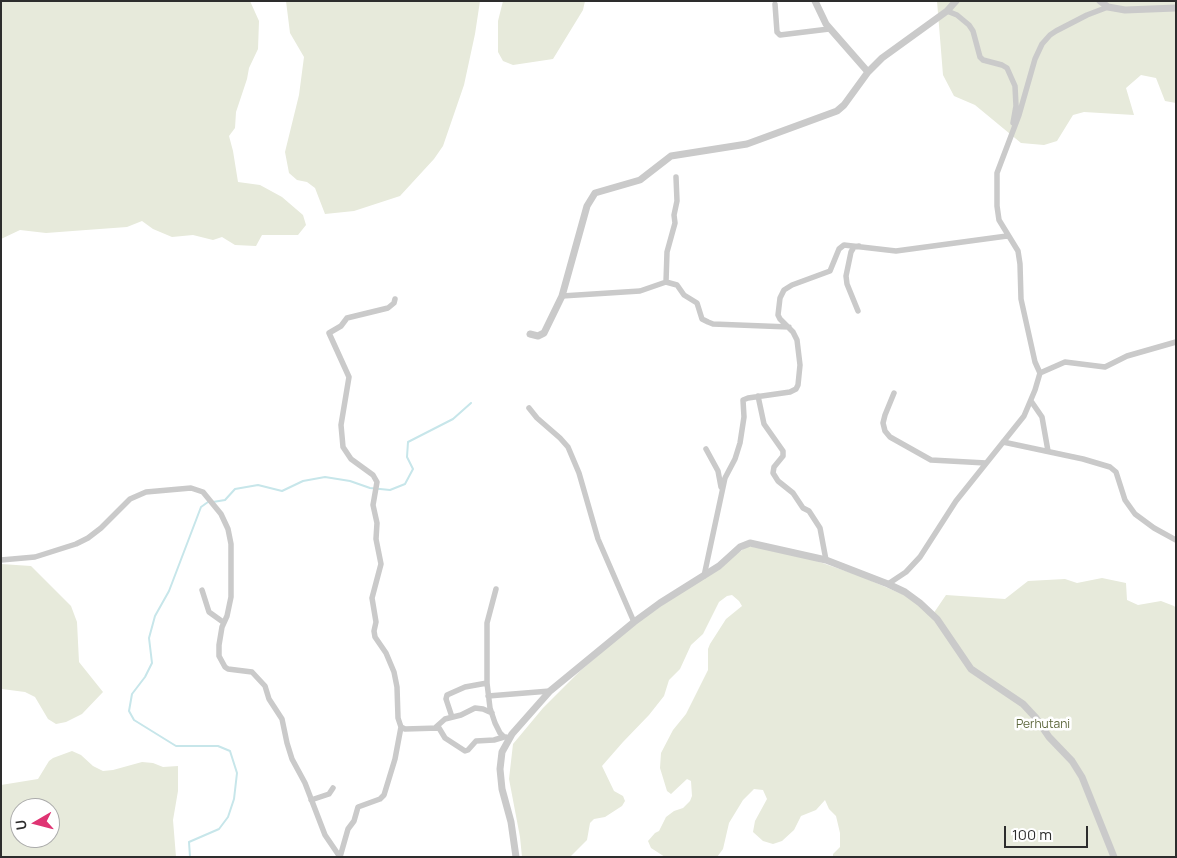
<!DOCTYPE html>
<html>
<head>
<meta charset="utf-8">
<style>
  body { margin:0 }
  #map { position:relative; width:1177px; height:858px; overflow:hidden; background:#fff; font-family:Manrope,sans-serif }
  canvas { display:block }
  .frame { position:absolute; inset:0; border:2px solid #2d2d2d; pointer-events:none }
  .north { position:absolute; left:10px; top:798px; width:50px; height:50px; box-sizing:border-box; background:#fff; border:1px solid #ababab; border-radius:50%; rotate:262deg; font-size:14px; font-weight:700; line-height:20px; text-align:center; color:#2d2d2d }
  .north::after { content:''; display:block; margin:auto; width:18px; height:22px; background:#df3473; clip-path:polygon(50% 0,100% 100%,50% 72%,0 100%) }
  .scale { position:absolute; left:1004px; top:826px; width:84px; height:22px; box-sizing:border-box; border:2px solid #2d2d2d; border-top:0; padding-left:6px; font-size:15px; line-height:18px; white-space:nowrap; color:#2d2d2d; -webkit-text-stroke:4px #fff; paint-order:stroke }
</style>
</head>
<body>
<div id="map">
<canvas width="1177" height="858"></canvas>
<div class="frame"></div>
<div class="north">U</div>
<div class="scale">100 m</div>
</div>
<script>
const context = document.querySelector('canvas').getContext('2d');
context.lineJoin = 'round';
function paint(path, color) { context.fillStyle = color; context.fill(path, 'evenodd'); }
const poly = rows => new Path2D(rows.map(r => 'M' + r).join(''));
function strokePath(path, color, width, dash) { context.strokeStyle = color; context.lineWidth = width; context.lineCap = dash ? 'butt' : 'round'; context.setLineDash(dash || []); context.stroke(path); }
function drawText(font, color, halo, rows, align = 'center') {
  context.font = font + ' Manrope,sans-serif'; context.lineWidth = 5; context.setLineDash([]); context.textBaseline = 'middle'; context.strokeStyle = halo; context.fillStyle = color; for (const [text, x, y, turn = 0] of rows) {
    context.save(); context.translate(x, y); context.rotate((+turn || 0) * Math.PI / 180); context.textAlign = isNaN(turn) ? turn : align; if (halo) context.strokeText(text, 0, 0); context.fillText(text, 0, 0); context.restore();
  }
}
paint(poly([
  [1,1,250,1,259,21,258,49,249,68,247,79,236,112,235,128,229,136,233,151,238,182,260,185,282,197,303,215,306,225,298,235,262,235,256,246,235,245,222,237,213,240,193,235,172,237,153,229,142,221,127,227,86,230,46,233,20,230,1,239],
  [286,1,480,1,475,34,464,85,443,146,434,159,400,196,354,211,325,214,315,188,307,182,297,180,289,173,285,152,299,95,304,57,290,33],
  [503,1,585,1,583,10,553,59,513,65,503,61,498,52,498,21],
  [937,1,1176,1,1176,103,1165,101,1156,78,1141,75,1126,88,1134,115,1084,112,1073,115,1057,141,1044,145,1021,143,975,105,954,96,943,75],
  [748,546,805,557,860,576,911,598,931,617,946,595,1005,599,1028,581,1065,579,1077,583,1102,578,1126,583,1127,600,1138,605,1161,601,1174,606,1176,608,1176,857,833,857,833,854,840,847,840,833,836,816,829,809,825,800,816,810,801,816,794,830,782,841,773,844,763,841,753,832,755,821,767,799,763,790,754,789,743,800,729,823,723,849,717,857,665,857,651,848,648,841,655,833,659,831,666,817,674,811,683,808,690,801,692,796,691,781,687,779,671,794,667,791,660,768,661,753,673,730,686,714,708,670,708,649,710,644,726,619,742,606,739,601,732,595,727,596,719,602,703,634,691,645,680,669,669,680,664,696,649,715,623,742,602,766,614,791,623,796,625,801,622,806,605,817,594,819,590,823,587,840,570,857,522,857,520,837,509,779,513,744,543,708,580,671,631,627],
  [1,564,31,566,71,606,77,622,79,662,103,692,82,714,66,722,56,724,48,719,35,697,25,692,2,689],
  [72,751,81,755,93,766,103,771,113,770,142,762,153,763,163,767,178,766,178,791,173,820,176,857,1,857,1,785,38,779,49,761,53,758],
  [20,808,50,808,50,838,20,838]
]), '#e7eadb');
strokePath(poly([
  [213,502,225,500,235,489,258,485,282,491,303,481,325,477,350,481,370,488,390,490,405,484,413,469,407,457,408,442,453,419,471,403],
  [190,857,189,842,219,829,228,817,234,799,237,773,230,751,218,746,176,746,134,720,129,711,132,694,145,677,152,663,149,638,155,616,169,591,201,507,208,502]
]), '#c7e6ea', 2);
strokePath(poly([
  [775,4,777,32,780,35,829,29],
  [947,11,957,15,969,25,973,31,980,57,983,60,1002,65,1007,68,1015,86,1016,106,1013,123],
  [666,282,667,252,675,223,674,215,677,201,676,177],
  [562,296,640,291,666,282,677,285,684,295,697,303,702,319,708,322,713,324,789,327],
  [395,299,394,303,388,308,347,318,341,326,329,333,349,377,341,425,343,447,351,459,373,475,377,482,373,505,377,523,376,539,381,564,372,598,376,622,374,631,375,637,386,653,394,672,397,687,398,718,401,727,405,729,439,728,445,738,465,751,468,750,476,741,494,740,504,737],
  [858,311,847,284,846,276,851,252,854,247,859,246],
  [1040,373,1065,362,1105,367,1127,356,1176,342],
  [894,393,885,415,883,423,885,431,890,437,931,460,986,463],
  [758,396,764,424,783,451,783,456,774,467,773,473,778,481,793,493,803,508,809,511,820,528,826,560],
  [1031,401,1042,417,1048,451],
  [529,408,537,418,560,438,568,447,579,473,598,539,634,622],
  [1003,442,1083,459,1110,467,1116,472,1125,500,1135,514,1154,528,1176,540],
  [706,449,718,471,721,487],
  [1,560,35,557,76,544,88,538,101,528,130,499,146,492,191,488,203,492,221,514,228,529,231,544,231,597,227,616,222,627,219,645,219,656,225,667,228,669,252,672,265,686,269,699,282,719,287,743,292,759,305,783,325,835,340,857],
  [704,576,725,478,735,459,740,443,744,417,743,400,748,398,790,392,796,389,798,385,800,365,797,340,793,332,780,319,778,315,780,298,784,290,792,285,830,271,839,249,844,245,896,251,1007,236],
  [888,584,906,572,920,557,956,501,1024,416,1035,390,1040,373,1035,362,1021,299,1020,264,1018,251,999,220,997,206,997,173,1019,115,1035,59,1042,44,1050,35,1056,31,1087,15,1108,7],
  [496,589,487,623,487,683,490,708,495,723,500,733,504,737,506,737],
  [202,590,209,612,223,622],
  [488,696,550,691],
  [452,717,446,699,447,695,465,687,487,683],
  [436,727,445,719,461,715,475,708,483,709,492,713],
  [311,800,329,794,333,788],
  [340,857,348,829,354,821,358,807,380,799,384,795,395,759,401,727]
]), '#cacaca', 5.5);
strokePath(poly([
  [1100,1,1108,7,1125,10,1176,8],
  [868,72,882,58,947,11,956,1],
  [530,334,538,336,544,333,562,296,587,206,595,193,640,180,671,156,747,144,837,111,844,105,868,72,826,24,815,1],
  [516,857,511,822,502,789,500,769,502,752,512,734,550,691,634,622,660,603,719,566,740,547,750,543,826,560,888,584,905,592,920,603,937,619,971,669,1023,704,1036,718,1049,737,1072,761,1082,777,1114,857]
]), '#cacaca', 7);
drawText('12px', '#5d673c', '#fff', [
  ["Perhutani",1043,725]
]);
</script>
</body>
</html>
